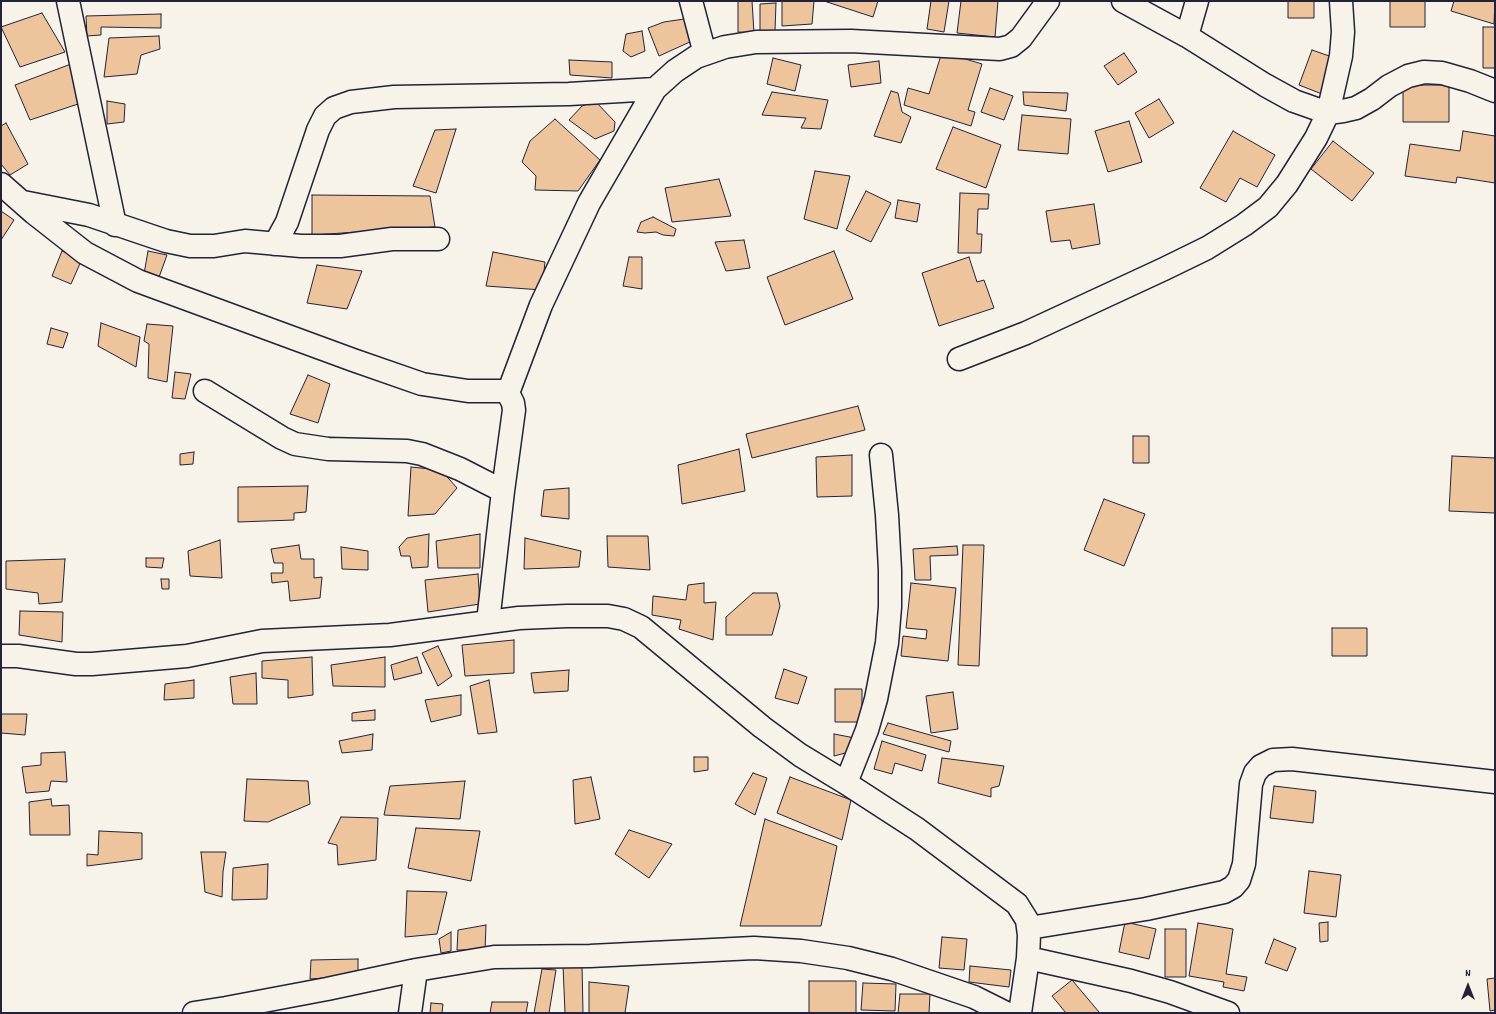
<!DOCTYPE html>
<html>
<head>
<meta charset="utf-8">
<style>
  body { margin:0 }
  #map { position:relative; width:1496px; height:1014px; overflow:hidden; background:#f7f3e8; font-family:Dekko,sans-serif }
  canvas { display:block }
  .frame { position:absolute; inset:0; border:2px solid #22223b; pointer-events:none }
  .north { position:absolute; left:1448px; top:966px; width:40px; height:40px; -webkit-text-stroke:3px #f7f3e8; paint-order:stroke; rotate:0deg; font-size:11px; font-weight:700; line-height:16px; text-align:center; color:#22223b }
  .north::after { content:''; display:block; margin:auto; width:14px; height:18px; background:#22223b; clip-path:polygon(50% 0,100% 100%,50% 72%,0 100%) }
</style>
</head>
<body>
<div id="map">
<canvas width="1496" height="1014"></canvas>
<div class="frame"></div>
<div class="north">N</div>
</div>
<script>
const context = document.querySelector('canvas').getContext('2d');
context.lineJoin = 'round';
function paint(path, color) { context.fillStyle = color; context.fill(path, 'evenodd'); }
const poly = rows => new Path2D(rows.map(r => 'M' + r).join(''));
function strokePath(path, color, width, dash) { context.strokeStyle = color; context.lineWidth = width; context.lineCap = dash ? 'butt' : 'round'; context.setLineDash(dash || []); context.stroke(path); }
const building = poly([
  [738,1,752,1,754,33,738,32,738,1],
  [782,1,814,1,812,24,782,26,782,1],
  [824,1,878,1,873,17,824,1],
  [931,1,949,1,944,32,927,29,931,1],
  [961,1,998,1,995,37,957,33,961,1],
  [1288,1,1314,1,1314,18,1288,18,1288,1],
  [1390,1,1425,1,1425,27,1390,27,1390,1],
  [1454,1,1495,1,1494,24,1451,11,1454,1],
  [776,3,775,31,760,34,760,4,776,3],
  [42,13,65,52,20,67,1,27,42,13],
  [161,14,161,28,101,27,101,35,87,36,86,16,161,14],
  [684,19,692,41,659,56,648,28,664,22,684,19],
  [1483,27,1495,27,1495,68,1483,68,1483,27],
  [642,31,645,51,631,57,623,51,626,34,642,31],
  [159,36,160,49,141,55,137,74,104,77,109,38,159,36],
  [1312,50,1335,58,1322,94,1299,85,1312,50],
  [942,52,982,64,968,110,975,112,971,126,904,105,908,88,929,94,942,52],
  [1124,53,1137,72,1118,85,1104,66,1124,53],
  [773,58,801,65,795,91,767,84,773,58],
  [569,60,612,62,612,78,570,75,569,60],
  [879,61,881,83,851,87,848,65,879,61],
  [71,64,84,102,30,120,15,85,71,64],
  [1403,85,1449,85,1449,122,1403,122,1403,85],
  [990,88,1013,96,1004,120,981,112,990,88],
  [891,91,898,93,902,112,911,117,901,143,874,136,891,91],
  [772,92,828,100,821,129,801,128,806,118,762,115,772,92],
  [1023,92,1068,93,1066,111,1024,105,1023,92],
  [1159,99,1174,123,1149,138,1135,113,1159,99],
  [107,101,125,104,124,122,107,124,107,101],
  [595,101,615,122,614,131,595,139,569,120,582,106,595,101],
  [1022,115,1071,119,1068,154,1018,150,1022,115],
  [555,119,600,160,578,191,535,190,536,176,522,162,530,141,555,119],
  [1129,121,1142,162,1108,172,1095,131,1129,121],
  [6,123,28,164,10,175,1,164,1,126,6,123],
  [953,127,1001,145,986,188,936,169,953,127],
  [456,129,436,193,413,186,435,130,456,129],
  [1233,131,1275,155,1257,187,1240,178,1226,202,1200,188,1233,131],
  [1463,131,1495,136,1495,183,1457,177,1456,183,1405,176,1410,144,1460,151,1463,131],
  [1333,141,1374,173,1352,201,1311,169,1333,141],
  [815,171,850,176,837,229,804,219,815,171],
  [719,179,731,216,672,222,665,188,719,179],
  [866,191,891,203,871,242,846,230,866,191],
  [960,193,989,194,988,209,978,209,977,234,982,234,981,253,958,253,960,193],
  [312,195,430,196,435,227,312,235,312,195],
  [898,200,920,204,917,222,895,218,898,200],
  [1094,204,1100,244,1072,249,1070,240,1051,242,1046,211,1094,204],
  [1,211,14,220,1,240,1,211],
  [653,217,676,229,674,236,663,235,656,232,645,233,637,232,641,222,653,217],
  [744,240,750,268,726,271,715,242,744,240],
  [62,251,82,259,71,284,52,276,62,251],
  [148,251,167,255,158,280,144,274,148,251],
  [834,251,853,299,785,325,767,277,834,251],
  [493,252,545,262,542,290,486,286,493,252],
  [629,257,642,257,642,289,623,286,629,257],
  [969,257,977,282,984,280,994,308,939,326,922,273,969,257],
  [317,265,362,271,347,309,307,303,317,265],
  [101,323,140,337,136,367,98,346,101,323],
  [147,324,173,326,167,382,148,378,149,344,144,341,147,324],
  [51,328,68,333,63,348,47,344,51,328],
  [175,372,191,374,185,399,172,398,175,372],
  [308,375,330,384,318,423,290,414,308,375],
  [858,406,865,430,752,458,746,434,858,406],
  [1133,436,1149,436,1149,463,1133,463,1133,436],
  [739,449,745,491,682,504,678,465,739,449],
  [194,452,193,464,180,465,180,454,194,452],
  [852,455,852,496,817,497,816,457,852,455],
  [1452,456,1495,458,1495,513,1449,511,1452,456],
  [411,467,441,470,457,488,435,514,408,516,411,467],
  [308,486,306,512,294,513,294,520,238,522,238,487,308,486],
  [569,488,569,519,541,516,544,490,569,488],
  [1104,499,1145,514,1124,566,1084,550,1104,499],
  [429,534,428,567,412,568,410,556,401,556,399,547,407,538,429,534],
  [480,534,480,568,438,568,436,541,480,534],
  [607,536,648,536,650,570,608,567,607,536],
  [525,538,581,551,579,567,524,569,525,538],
  [220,540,222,578,190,576,188,551,220,540],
  [299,545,301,559,314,559,314,578,322,577,320,598,290,601,288,581,272,583,271,573,283,573,283,563,274,563,271,549,299,545],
  [963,545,984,545,979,666,958,665,963,545],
  [957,546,958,555,930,556,931,580,915,580,913,549,957,546],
  [341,547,368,551,368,570,342,569,341,547],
  [146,558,164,558,162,568,146,567,146,558],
  [65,559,62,602,39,604,38,593,6,589,6,561,65,559],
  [478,574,480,604,428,612,425,580,478,574],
  [161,579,169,579,169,589,162,589,161,579],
  [704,583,704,603,716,602,713,640,679,629,681,620,652,615,653,596,686,600,688,585,704,583],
  [911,583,956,588,948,661,901,656,903,636,926,639,927,630,906,628,911,583],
  [753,593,777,593,780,606,772,635,726,635,726,617,753,593],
  [20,611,63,612,62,642,19,635,20,611],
  [1332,628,1367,628,1367,656,1332,656,1332,628],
  [514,640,514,673,465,676,462,645,514,640],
  [438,646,452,676,438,686,422,653,438,646],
  [312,657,313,695,288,698,288,680,262,678,262,661,312,657],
  [385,657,385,687,333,686,331,665,385,657],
  [417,657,422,673,394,680,391,665,417,657],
  [784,669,807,677,798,704,775,698,784,669],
  [569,670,568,691,534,693,531,673,569,670],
  [256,673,257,704,233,704,230,677,256,673],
  [194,680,194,698,164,700,165,684,194,680],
  [489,680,497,732,478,734,470,686,489,680],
  [835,689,862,689,862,722,835,722,835,689],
  [953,692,958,729,931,733,926,696,953,692],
  [461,695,461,715,431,722,425,700,461,695],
  [375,710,375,720,352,721,352,713,375,710],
  [1,714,27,714,25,735,1,733,1,714],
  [888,723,951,741,949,752,883,734,888,723],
  [373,734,372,750,342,753,339,741,373,734],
  [834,734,855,738,853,751,834,756,834,734],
  [882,741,926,755,922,771,895,763,892,774,874,769,882,741],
  [65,752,67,782,51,781,49,791,26,793,22,767,41,765,41,753,65,752],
  [694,757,708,757,708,770,694,772,694,757],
  [942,758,1004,766,999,786,991,788,991,797,938,783,942,758],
  [753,773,767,778,755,815,735,804,753,773],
  [591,777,600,819,575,824,573,780,591,777],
  [790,777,851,800,842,840,777,813,790,777],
  [247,779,308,781,310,804,268,822,244,821,247,779],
  [465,781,460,819,384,815,390,786,465,781],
  [1274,786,1316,791,1313,823,1270,818,1274,786],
  [51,799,52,806,69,805,70,835,30,835,29,802,51,799],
  [341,817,378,818,376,860,338,865,337,845,328,843,341,817],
  [765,819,837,846,821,926,740,926,765,819],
  [416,828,480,831,471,881,408,868,416,828],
  [629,830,672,844,649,878,615,854,629,830],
  [99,831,142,833,142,859,87,866,87,854,98,855,99,831],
  [201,852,226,852,223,872,222,897,205,892,201,852],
  [268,864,267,899,232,900,233,868,268,864],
  [1309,871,1341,875,1336,917,1304,913,1309,871],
  [407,891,447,892,437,934,405,937,407,891],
  [1125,922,1156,929,1149,959,1119,952,1125,922],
  [1328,922,1328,941,1320,942,1319,923,1328,922],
  [1198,923,1233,929,1226,974,1247,977,1244,991,1223,987,1224,982,1189,976,1198,923],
  [486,925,485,950,457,950,458,930,486,925],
  [1165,929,1186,929,1186,977,1165,977,1165,929],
  [451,932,451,951,441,953,439,939,451,932],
  [942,937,967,939,964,970,939,968,942,937],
  [1274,939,1296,948,1287,971,1265,963,1274,939],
  [358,959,358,976,310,979,311,960,358,959],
  [582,964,583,1013,565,1013,563,965,582,964],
  [970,966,1011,970,1009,987,969,982,970,966],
  [542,969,556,970,549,1013,534,1013,542,969],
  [1495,978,1495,1010,1490,1011,1487,979,1495,978],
  [1072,980,1099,1012,1097,1013,1066,1013,1052,996,1072,980],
  [809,981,856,981,856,1013,809,1013,809,981],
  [589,982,629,986,625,1013,589,1013,589,982],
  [863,983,896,984,895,1011,861,1010,863,983],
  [900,994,930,994,929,1013,898,1013,900,994],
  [492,1002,528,1002,526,1013,490,1013,492,1002],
  [431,1003,443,1004,442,1013,430,1013,431,1003]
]);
paint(building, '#eec49d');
strokePath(building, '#22223b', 1);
const minor = poly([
  [68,1,115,225],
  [691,1,705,54],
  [1123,1,1187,36,1265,85,1294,101,1328,113,1343,111,1356,108,1372,99,1389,86,1408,76,1424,72,1442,73,1470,81,1495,91],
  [1187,36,1197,1],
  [1,184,34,213,85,253,138,281,353,360,422,384,468,391,503,391,508,393,513,403,514,410,503,491,488,622],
  [23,202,89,215,166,241,190,246,214,246,245,241,301,246,340,246,392,239,438,239],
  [275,244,287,222,318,130,325,116,334,108,351,102,394,97,569,94,655,89],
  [959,359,1026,333,1164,269,1207,248,1244,225,1268,207,1287,184,1316,138,1328,113,1341,56,1343,32,1341,1],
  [205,391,282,438,295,444,328,449,407,451,422,454,460,469,503,491],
  [508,393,541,305,589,203,655,89,675,71,696,57,725,47,756,42,851,41,1000,49,1011,46,1021,38,1048,1],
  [881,455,887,515,890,570,890,607,887,643,876,699,867,730,846,783,917,829,1017,904,1027,920,1029,935,1028,958,1020,1013],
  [1,656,18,656,76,664,92,664,187,656,262,641,390,635,519,618,567,616,608,616,624,619,641,627,762,727,800,755,846,783],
  [1029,928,1146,909,1224,892,1233,887,1239,880,1244,864,1251,784,1255,773,1261,766,1273,760,1292,759,1495,782],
  [1028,958,1131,981,1170,992,1228,1013],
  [194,1013,226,1008,327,989,416,970,494,957,590,956,754,948,801,951,848,958,892,969,974,997,1006,1013],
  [410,1013,416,970]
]);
strokePath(minor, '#22223b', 25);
strokePath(minor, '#f7f3e8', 22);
</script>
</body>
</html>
